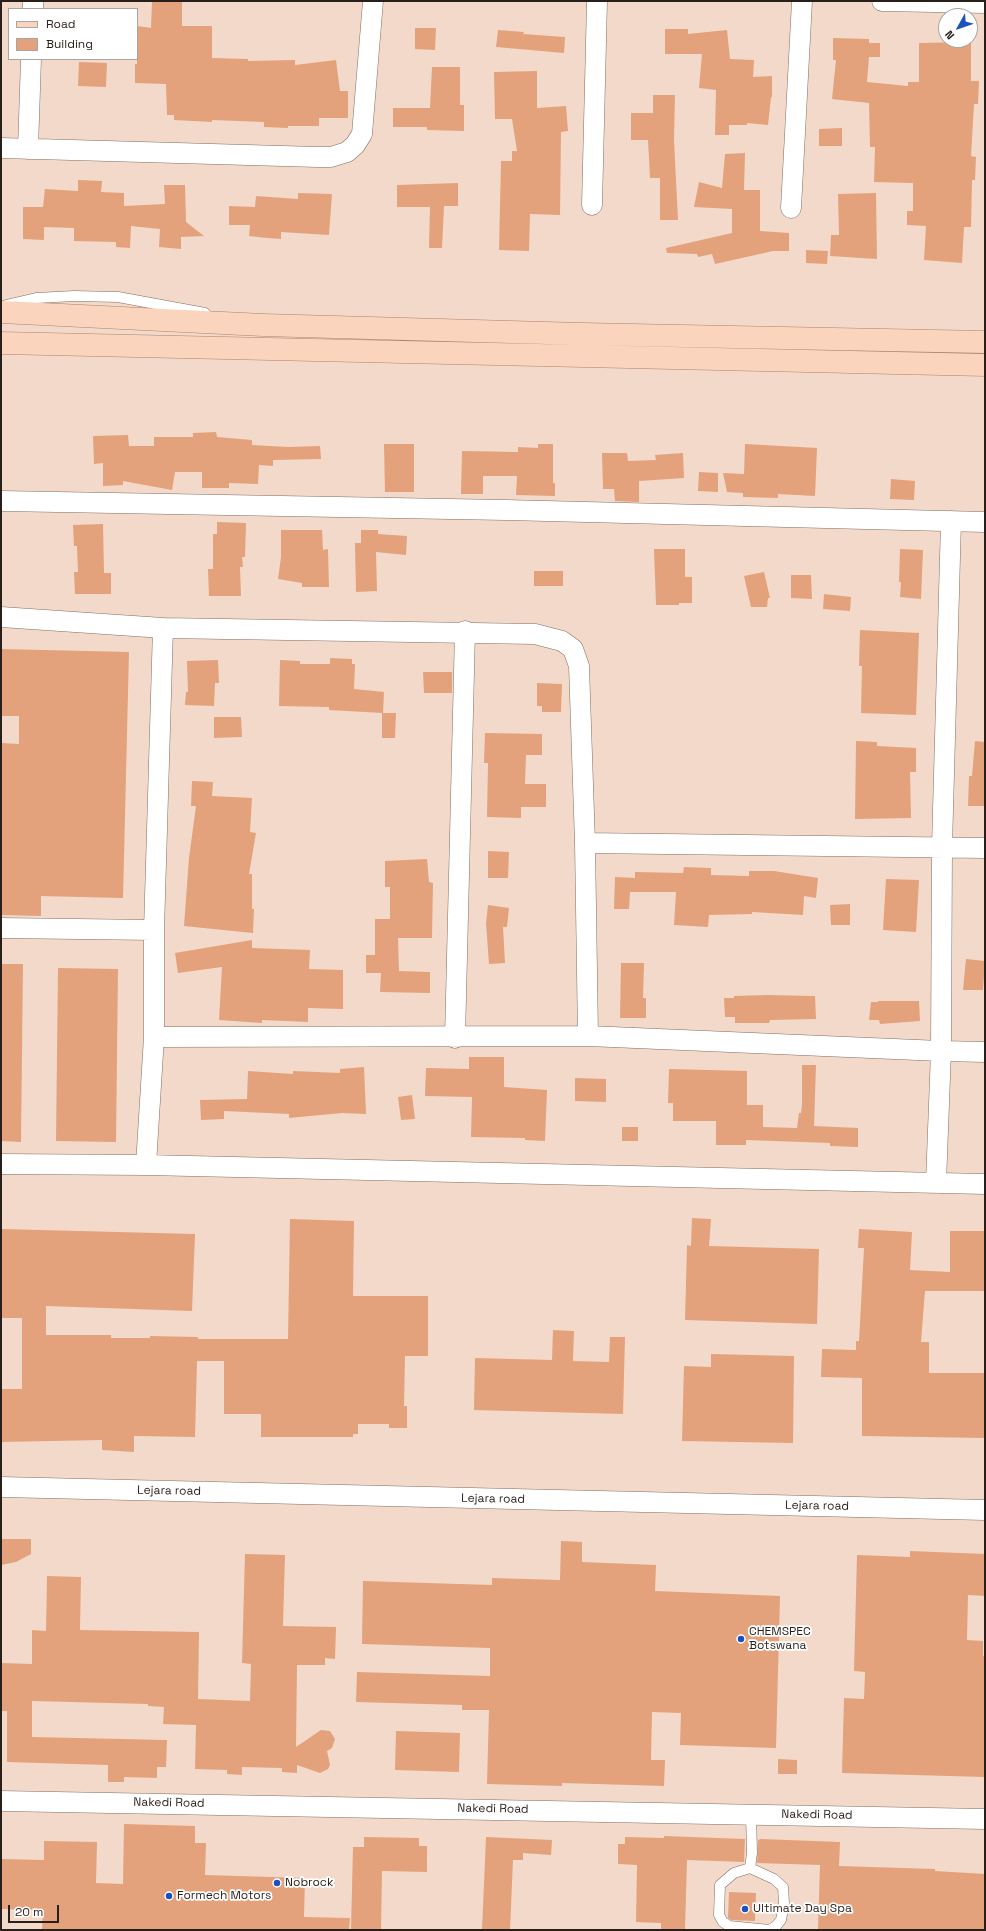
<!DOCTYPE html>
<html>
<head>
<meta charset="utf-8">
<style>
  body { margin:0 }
  #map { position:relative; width:986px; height:1931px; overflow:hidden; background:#f3d9ca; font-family:"Space Grotesk",sans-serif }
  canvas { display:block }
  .frame { position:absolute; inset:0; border:2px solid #281f1a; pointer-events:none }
  .legend { position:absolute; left:8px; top:8px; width:130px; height:52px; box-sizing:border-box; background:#fff; border:1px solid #a9a5a3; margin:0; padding:5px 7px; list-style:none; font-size:12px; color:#281f1a }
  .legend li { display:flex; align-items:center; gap:8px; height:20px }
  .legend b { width:20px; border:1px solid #a9a5a3 }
  .north { position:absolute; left:938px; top:8px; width:40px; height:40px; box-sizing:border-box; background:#fff; border:1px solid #a9a5a3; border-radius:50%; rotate:230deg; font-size:11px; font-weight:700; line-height:16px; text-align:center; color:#281f1a }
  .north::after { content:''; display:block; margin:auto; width:14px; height:18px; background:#1a51bd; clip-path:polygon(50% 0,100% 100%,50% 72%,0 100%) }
  .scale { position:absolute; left:8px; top:1905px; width:51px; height:18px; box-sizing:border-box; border:2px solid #281f1a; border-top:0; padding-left:5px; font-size:12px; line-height:14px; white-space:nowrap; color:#281f1a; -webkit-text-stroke:3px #fff; paint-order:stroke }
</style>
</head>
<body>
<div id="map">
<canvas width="986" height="1931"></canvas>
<div class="frame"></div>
<ul class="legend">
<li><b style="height:5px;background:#fbd4be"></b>Road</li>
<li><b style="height:11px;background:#e3a27b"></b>Building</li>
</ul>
<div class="north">N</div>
<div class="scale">20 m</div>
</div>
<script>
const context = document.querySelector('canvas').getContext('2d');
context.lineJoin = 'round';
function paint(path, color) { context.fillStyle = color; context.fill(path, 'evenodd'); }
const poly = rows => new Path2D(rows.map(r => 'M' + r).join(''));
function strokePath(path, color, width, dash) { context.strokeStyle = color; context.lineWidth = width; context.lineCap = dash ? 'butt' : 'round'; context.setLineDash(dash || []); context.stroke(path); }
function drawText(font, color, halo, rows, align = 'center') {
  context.font = font + ' "Space Grotesk",sans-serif'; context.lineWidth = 3.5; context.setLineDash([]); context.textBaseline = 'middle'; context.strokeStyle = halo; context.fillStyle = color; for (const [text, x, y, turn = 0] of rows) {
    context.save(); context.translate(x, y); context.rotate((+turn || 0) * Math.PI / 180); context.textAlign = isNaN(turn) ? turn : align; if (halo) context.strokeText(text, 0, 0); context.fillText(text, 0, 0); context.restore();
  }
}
paint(poly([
  [152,1,182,1,182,26,212,26,212,58,248,59,248,61,295,60,295,65,336,60,340,91,348,91,348,118,319,118,319,126,288,126,288,128,264,127,264,122,212,120,212,122,174,120,174,115,167,115,166,84,135,83,135,64,137,64,137,26,151,28],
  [415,28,436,28,435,50,415,49],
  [665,29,688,29,688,34,727,30,730,59,754,60,753,77,772,76,772,97,771,97,768,125,747,123,747,125,729,125,729,135,715,135,716,90,699,88,702,54,665,54],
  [498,30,524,32,523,34,565,37,564,53,496,47],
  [833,38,869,39,869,43,880,43,880,57,869,57,867,82,908,86,908,82,919,82,919,43,971,42,971,81,979,81,978,104,974,104,971,156,976,157,975,180,972,180,971,227,964,227,962,263,924,260,926,226,907,225,907,211,913,211,913,183,874,182,875,147,870,147,869,103,832,99,836,60,833,60],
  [79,62,107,63,106,87,78,86],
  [432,67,460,67,460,105,464,105,464,131,427,130,427,127,393,127,393,108,430,108],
  [537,71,537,108,566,106,568,131,561,132,560,215,530,214,529,251,499,250,501,161,512,161,512,151,517,151,512,119,495,119,494,72],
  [653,95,675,95,674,140,678,220,660,220,660,178,650,178,648,140,631,140,631,113,653,113],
  [842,128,842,146,819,146,819,129],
  [745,153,744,190,760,190,760,231,789,233,789,251,773,251,715,264,712,254,698,257,697,254,667,253,666,248,732,233,732,209,694,207,699,182,722,188,725,154],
  [78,180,102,181,101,192,124,193,124,206,165,204,164,185,185,185,186,222,204,236,181,237,181,249,159,247,160,229,131,226,130,248,116,247,116,242,74,241,74,228,44,227,44,240,23,239,23,207,43,207,45,189,78,191],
  [458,183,458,206,444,206,442,248,429,248,430,207,397,207,397,185],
  [298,193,332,194,329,235,281,232,281,239,267,238,249,236,250,225,229,225,229,206,255,207,256,196,298,199],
  [876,193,877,259,830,256,831,235,839,235,838,194],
  [806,250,828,251,827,264,806,263],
  [216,432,217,437,252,440,252,445,288,447,320,446,321,459,273,460,273,466,259,465,258,484,229,483,229,488,202,488,202,472,175,472,172,490,123,481,123,485,103,486,103,463,94,464,93,436,128,435,129,446,154,446,154,437,193,437,193,433],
  [384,444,414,444,414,492,385,492],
  [538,444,553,444,553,483,555,483,555,496,516,495,517,476,483,476,483,494,461,494,462,451,518,452,518,447,538,448],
  [745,444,817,448,815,496,778,494,778,498,743,497,743,493,727,492,723,473,744,474],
  [602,453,627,453,628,461,656,460,655,455,683,453,684,478,639,481,639,502,615,501,614,489,603,489],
  [699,472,718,473,718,492,698,491],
  [891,479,915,481,914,500,890,499],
  [217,522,246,523,245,557,242,557,243,567,240,567,241,596,209,596,208,569,213,569,213,534,217,534],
  [103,524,104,573,111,573,111,594,75,594,74,572,78,572,77,546,74,546,73,525],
  [281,530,322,530,323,550,328,549,329,587,302,587,302,583,278,579,281,557],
  [361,530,378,530,378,534,407,536,406,555,376,552,377,591,356,592,355,543,361,543],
  [654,549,685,549,685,577,692,577,692,603,679,603,679,605,656,605],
  [900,549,923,550,921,599,900,597,901,582,899,582],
  [534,571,563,571,563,586,534,586],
  [764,572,770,598,768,598,767,607,751,607,744,576],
  [791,575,811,575,812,599,791,598],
  [824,594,851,597,850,611,823,609],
  [860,630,919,633,916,715,861,713,862,666,859,666],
  [1,649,129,652,123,898,41,896,41,916,1,915,1,743,19,744,19,716,1,716],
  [330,658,352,659,352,664,355,664,354,689,384,692,383,713,329,710,329,707,279,706,280,660,300,661,300,664,330,664],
  [218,660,219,683,215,683,214,706,185,705,186,692,188,692,187,661],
  [423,672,452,672,452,693,424,693],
  [537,683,562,684,561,712,542,712,542,706,537,706],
  [382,713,396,713,395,738,382,738],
  [214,717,241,717,242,737,214,738],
  [485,733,542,734,542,755,526,755,525,784,546,784,546,807,521,807,521,818,487,817,488,763,484,763],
  [856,741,877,742,877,746,916,748,916,772,910,772,911,818,855,819],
  [975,741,985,742,985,806,968,806,969,776,972,776],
  [192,781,213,782,212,796,252,798,250,832,256,833,249,874,252,874,252,909,254,909,253,933,184,926,189,858,196,806,191,806],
  [488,851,509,852,508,878,488,878],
  [427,859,429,882,433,883,432,938,398,938,399,971,430,972,430,993,380,992,381,973,366,973,366,955,375,955,375,919,390,919,390,887,385,887,385,861],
  [684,867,711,868,711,875,749,876,749,871,774,871,818,878,816,898,804,896,803,915,752,912,752,914,709,915,708,927,674,925,676,892,630,892,629,909,614,909,615,877,635,878,635,872,683,873],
  [886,879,919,880,916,932,883,930],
  [850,904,850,925,831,925,830,905],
  [488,905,509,908,507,927,503,927,505,963,489,964,486,923],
  [252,940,252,948,310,950,309,969,343,970,343,1009,308,1008,308,1022,262,1020,262,1023,219,1020,222,967,178,973,175,953],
  [966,959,985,961,983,990,963,990],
  [621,963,644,963,643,998,646,998,646,1018,620,1018],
  [1,964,23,964,21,1142,1,1141],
  [58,968,118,969,116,1142,56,1141],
  [766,995,815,996,816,1019,770,1020,769,1023,735,1023,735,1017,725,1017,724,998,734,998,734,996],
  [878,1001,919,1001,920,1021,880,1024,879,1020,869,1020,871,1002,878,1002],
  [469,1057,504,1057,504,1087,547,1090,545,1141,525,1140,525,1138,471,1137,472,1097,425,1096,426,1068,469,1069],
  [802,1065,816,1065,814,1126,858,1128,858,1147,830,1146,830,1143,746,1140,746,1145,716,1145,716,1121,673,1121,673,1103,668,1103,669,1069,747,1071,747,1105,763,1105,763,1127,797,1128,799,1113,801,1113,802,1104],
  [364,1067,366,1114,342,1113,289,1118,289,1114,224,1111,224,1119,201,1120,200,1100,247,1099,248,1071,293,1074,293,1071,340,1073,340,1069],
  [575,1078,606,1079,606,1102,575,1101],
  [412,1095,415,1119,401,1120,398,1097],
  [622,1127,638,1127,638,1141,622,1141],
  [692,1218,711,1219,709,1246,819,1249,817,1324,685,1320,687,1245,691,1246],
  [290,1219,354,1221,353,1296,428,1296,428,1356,405,1356,404,1406,407,1406,407,1428,389,1428,389,1424,358,1424,358,1434,353,1434,353,1437,261,1437,261,1414,224,1414,224,1361,197,1361,195,1437,134,1436,134,1452,102,1450,102,1440,1,1442,1,1389,22,1389,22,1318,1,1318,1,1229,195,1234,192,1311,46,1306,46,1335,111,1335,111,1338,150,1338,150,1336,198,1337,198,1339,288,1339],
  [859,1229,912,1232,910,1270,950,1272,950,1231,985,1231,985,1291,925,1291,921,1342,929,1342,929,1373,985,1373,985,1438,862,1436,862,1378,821,1377,822,1349,856,1350,856,1341,859,1341,864,1248,858,1248],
  [553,1330,574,1331,573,1361,609,1362,610,1337,625,1337,623,1414,474,1410,475,1358,552,1360],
  [711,1354,794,1356,793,1443,682,1441,684,1366,711,1367],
  [1,1539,31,1539,31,1554,16,1562,1,1565],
  [561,1541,582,1542,582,1562,656,1565,655,1591,780,1596,776,1748,680,1745,681,1713,652,1712,651,1760,665,1760,664,1786,562,1783,562,1786,487,1784,489,1710,462,1710,462,1705,356,1702,357,1672,490,1676,490,1648,362,1644,363,1581,492,1585,492,1578,560,1580],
  [910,1551,985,1554,985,1596,968,1595,967,1640,983,1641,983,1656,985,1656,985,1777,842,1773,844,1698,864,1699,865,1672,854,1671,857,1555,910,1557],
  [245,1554,285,1555,283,1626,336,1627,335,1659,325,1658,325,1665,297,1665,296,1747,321,1730,330,1731,335,1739,332,1748,327,1751,330,1765,328,1769,320,1773,297,1765,297,1773,282,1772,282,1768,242,1767,242,1775,227,1774,227,1770,195,1769,196,1725,163,1724,164,1707,148,1706,148,1704,32,1701,32,1737,167,1740,166,1767,157,1767,157,1778,124,1777,124,1782,108,1782,108,1765,7,1762,7,1711,1,1711,1,1663,32,1664,32,1630,46,1631,47,1576,81,1577,80,1630,199,1632,198,1699,250,1701,251,1664,242,1663],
  [396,1731,460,1733,459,1772,395,1770],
  [778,1759,797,1760,797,1774,778,1774],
  [124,1824,195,1826,195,1843,206,1843,205,1875,305,1878,304,1917,350,1918,349,1930,42,1930,43,1910,1,1909,1,1859,44,1860,44,1841,97,1842,96,1883,123,1884],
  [664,1836,745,1839,744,1862,687,1860,685,1930,661,1930,661,1923,636,1922,637,1865,618,1864,618,1844,625,1844,625,1837,664,1838],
  [364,1837,419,1838,419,1846,427,1846,427,1872,382,1871,381,1930,351,1930,353,1847,364,1847],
  [486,1837,552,1840,551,1855,523,1853,523,1860,513,1860,510,1930,482,1930],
  [761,1839,840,1842,839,1866,935,1869,935,1871,985,1874,985,1930,818,1930,820,1865,757,1863,758,1840],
  [729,1892,756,1893,755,1921,731,1920,728,1918]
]), '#e3a27b');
const lane = poly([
  [6,305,36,298,74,296,118,297,205,313],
  [750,1868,774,1879,783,1887,784,1903,781,1920,776,1926,770,1930,729,1926,723,1922,719,1915,720,1885,734,1873,750,1868],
  [750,1868,752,1853,751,1814]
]);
const street = poly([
  [882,1,985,3],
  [33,9,33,1],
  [1,148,318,157,331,157,347,152,355,145,362,134,373,1],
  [28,149,31,59],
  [592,205,597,1],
  [791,208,802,1],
  [1,501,506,510,985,522],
  [1,617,163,628,535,634,562,641,573,649,579,666,585,843,588,1036],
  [585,843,985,848],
  [1,928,154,930],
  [154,1037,588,1036,941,1051,985,1052],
  [455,1038,465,631],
  [1,1164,146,1165,985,1184],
  [146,1165,154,1037,154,930,163,628],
  [936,1183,941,1051,942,846,951,521],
  [1,1487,985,1510],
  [1,1801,985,1819]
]);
const primary = poly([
  [1,312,263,325,582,334,985,342],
  [1,343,985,365]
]);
strokePath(lane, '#836d5f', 11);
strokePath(street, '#836d5f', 21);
strokePath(primary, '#af8268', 23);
strokePath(lane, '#fff', 10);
strokePath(street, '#fff', 20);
strokePath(primary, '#fbd4be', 22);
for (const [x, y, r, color] of [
  [741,1639,4,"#1a51bd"],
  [277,1883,4,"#1a51bd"],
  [169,1896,4,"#1a51bd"],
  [745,1909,4,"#1a51bd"]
]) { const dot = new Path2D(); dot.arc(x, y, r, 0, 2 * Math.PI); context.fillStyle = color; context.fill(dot); strokePath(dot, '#fff', 1.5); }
drawText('12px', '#281f1a', '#fff', [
  ["Lejara road",169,1491,1],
  ["Lejara road",493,1499,1],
  ["Lejara road",817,1506,1],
  ["Nakedi Road",169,1803,1],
  ["Nakedi Road",493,1809,1],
  ["Nakedi Road",817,1815,1]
]);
drawText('12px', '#281f1a', '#fff', [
  ["CHEMSPEC",749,1632],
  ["Botswana",749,1646],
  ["Nobrock",285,1883],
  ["Formech Motors",177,1896],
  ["Ultimate Day Spa",753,1909]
], 'left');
</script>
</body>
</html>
